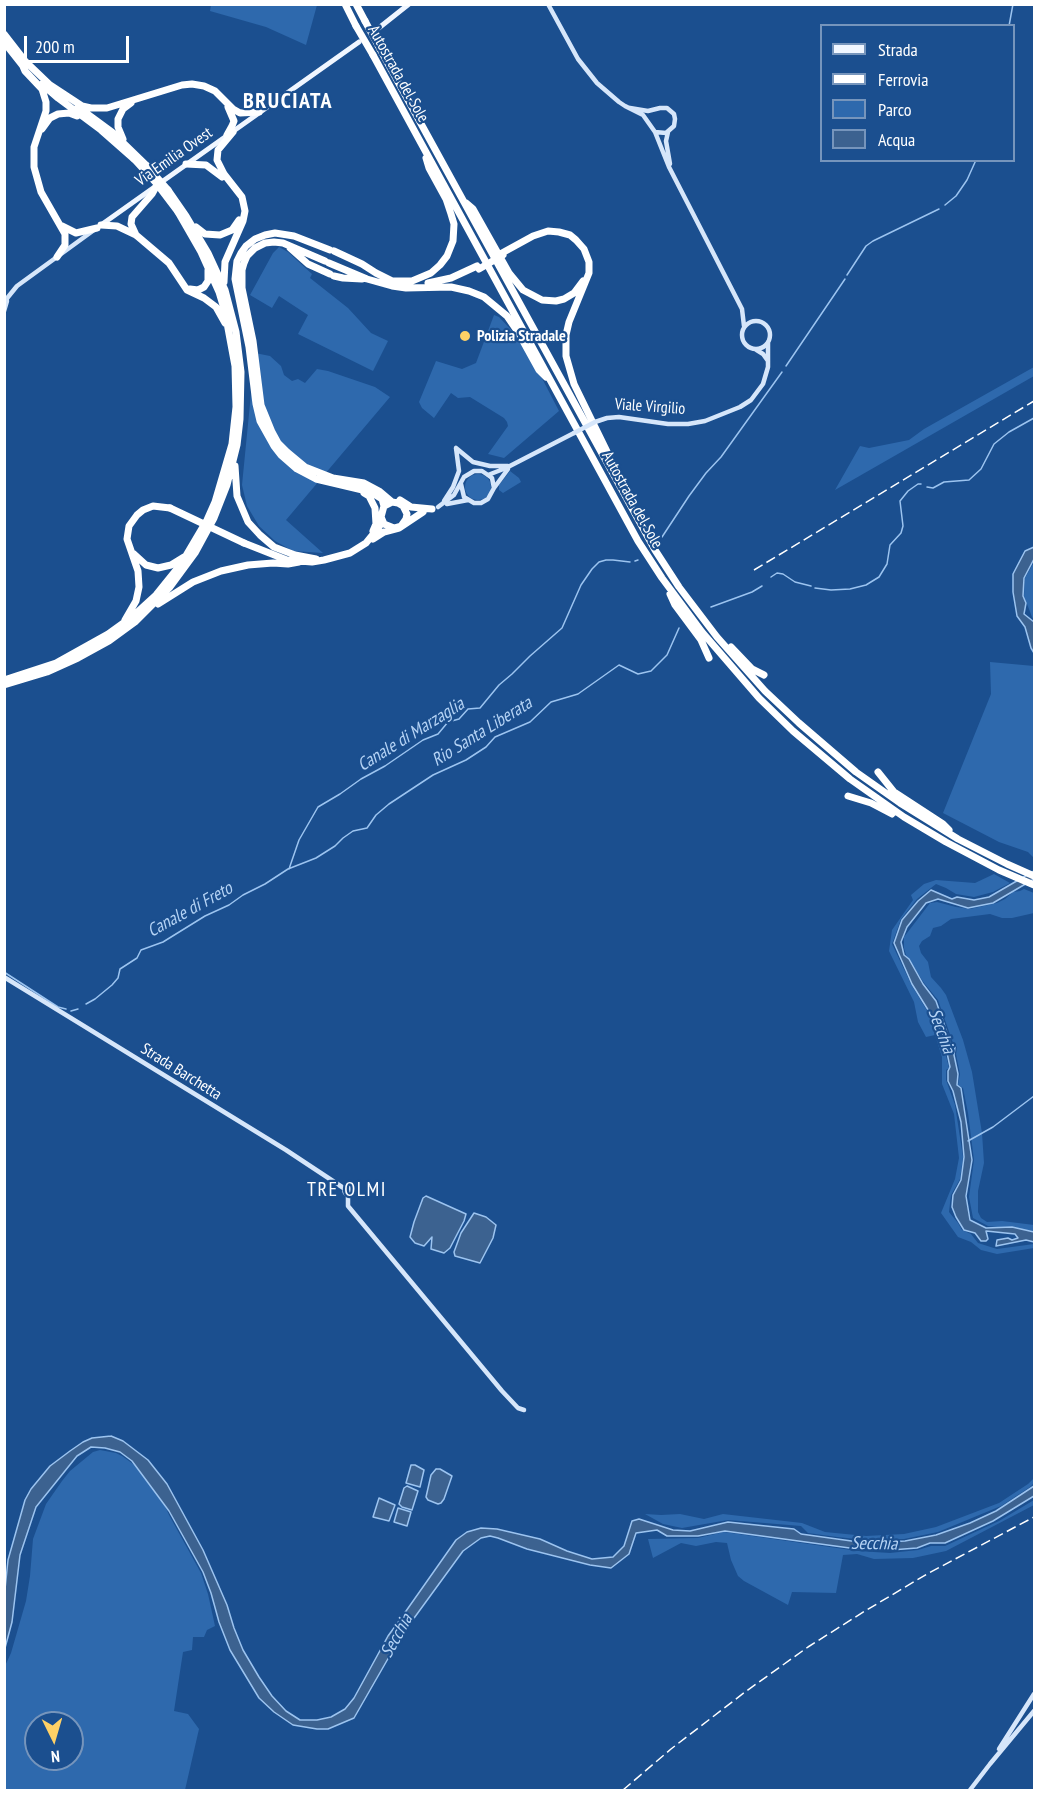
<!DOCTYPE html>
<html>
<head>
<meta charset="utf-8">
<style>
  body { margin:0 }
  #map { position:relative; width:1039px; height:1795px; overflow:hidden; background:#1b4f8f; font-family:"PT Sans Narrow",sans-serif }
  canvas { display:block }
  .frame { position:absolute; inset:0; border:6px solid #fff; pointer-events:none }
  .legend { position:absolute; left:820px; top:24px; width:195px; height:138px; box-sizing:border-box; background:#1b4f8f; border:2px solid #7695bc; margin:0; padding:8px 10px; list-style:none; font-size:18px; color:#fff }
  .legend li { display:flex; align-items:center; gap:12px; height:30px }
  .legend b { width:30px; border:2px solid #7695bc }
  .north { position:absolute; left:24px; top:1711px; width:60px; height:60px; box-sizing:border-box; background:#1b4f8f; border:2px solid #7695bc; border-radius:50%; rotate:175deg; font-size:16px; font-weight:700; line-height:24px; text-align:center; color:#fff }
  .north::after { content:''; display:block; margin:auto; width:21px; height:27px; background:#ffd166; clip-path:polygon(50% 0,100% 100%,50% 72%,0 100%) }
  .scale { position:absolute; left:24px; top:36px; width:105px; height:27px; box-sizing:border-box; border:3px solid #fff; border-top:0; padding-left:8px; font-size:18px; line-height:21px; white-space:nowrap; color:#fff; -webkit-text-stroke:4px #1b4f8f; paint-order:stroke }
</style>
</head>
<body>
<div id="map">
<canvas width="1039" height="1795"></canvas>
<div class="frame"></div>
<ul class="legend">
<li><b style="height:8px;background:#f0f6ff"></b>Strada</li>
<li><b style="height:8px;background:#fff"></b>Ferrovia</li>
<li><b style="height:16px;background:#2e69ad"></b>Parco</li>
<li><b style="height:16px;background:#3c6290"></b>Acqua</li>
</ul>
<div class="north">N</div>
<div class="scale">200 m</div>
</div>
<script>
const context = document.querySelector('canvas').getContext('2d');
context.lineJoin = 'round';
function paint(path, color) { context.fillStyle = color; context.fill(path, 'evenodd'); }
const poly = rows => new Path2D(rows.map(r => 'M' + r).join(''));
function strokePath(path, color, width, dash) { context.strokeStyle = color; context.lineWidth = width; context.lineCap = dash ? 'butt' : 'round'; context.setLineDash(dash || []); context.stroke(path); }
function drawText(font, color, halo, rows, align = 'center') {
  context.font = font + ' "PT Sans Narrow",sans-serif'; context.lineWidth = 4.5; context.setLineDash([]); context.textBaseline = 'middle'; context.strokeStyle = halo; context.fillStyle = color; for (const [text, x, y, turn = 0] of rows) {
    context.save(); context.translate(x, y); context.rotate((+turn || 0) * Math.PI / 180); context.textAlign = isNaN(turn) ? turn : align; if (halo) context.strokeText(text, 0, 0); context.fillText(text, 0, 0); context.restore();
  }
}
paint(poly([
  [211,5,211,4,317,5,306,45,266,27,210,11],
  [279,247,288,252,312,274,310,278,348,308,371,333,388,341,373,371,298,334,308,315,279,296,272,308,250,295,273,253],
  [494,315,499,317,518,337,532,359,559,411,504,458,488,454,508,426,507,422,504,418,470,397,458,398,451,393,434,418,422,408,419,402,436,361,462,369,476,363],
  [255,353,270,356,281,366,284,375,292,381,298,379,305,383,317,369,328,371,375,387,390,397,286,520,323,553,293,551,275,541,259,526,247,506,242,485],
  [1034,367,1034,376,835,490,860,446,869,448,909,440,924,429],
  [510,471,519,478,521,482,503,493,499,490,499,485],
  '465 487a13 13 0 1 1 26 0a13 13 0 1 1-26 0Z',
  [1034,562,1034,620,1032,617,1024,596,1025,578],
  [990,662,1034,666,1034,858,1028,852,999,842,943,813,991,694],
  [994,874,1010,883,993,892,974,897,956,894,946,888,936,884,917,899,901,919,892,944,912,986,940,1032,949,1068,946,1070,946,1080,955,1105,963,1157,960,1179,951,1195,949,1212,958,1223,962,1230,971,1234,978,1243,997,1249,1034,1244,1034,1248,997,1254,981,1250,971,1242,958,1237,941,1213,955,1179,959,1158,954,1114,942,1084,942,1057,935,1035,926,1037,918,1022,914,1002,889,951,892,930,913,900,911,895,924,884,936,880,975,883],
  [1024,889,1034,893,1034,913,1012,918,1002,918,990,914,951,919,941,926,933,928,930,936,922,941,919,946,921,953,928,962,931,977,941,988,946,995,963,1040,972,1072,982,1133,984,1163,978,1191,978,1212,981,1218,987,1222,1002,1221,1034,1225,1034,1231,988,1226,973,1218,969,1197,974,1160,968,1113,963,1088,958,1085,960,1074,956,1054,957,1047,953,1043,938,1000,924,983,906,955,904,948,904,937,930,903,937,902,956,907,970,909,997,903,1005,899,1013,892,1020,891],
  [100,1450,116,1453,122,1456,136,1466,150,1480,161,1497,169,1515,201,1573,208,1594,215,1626,207,1630,204,1637,193,1637,192,1650,183,1652,174,1711,188,1714,199,1729,185,1790,5,1790,5,1666,11,1653,26,1601,30,1576,33,1539,46,1504,62,1481,70,1471,93,1452],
  [36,1723,72,1723,72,1759,36,1759],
  [1034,1478,1034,1483,1030,1487,1001,1506,938,1532,904,1539,866,1540,837,1537,808,1533,801,1526,728,1520,682,1528,663,1524,645,1514,661,1515,680,1514,704,1519,723,1514,802,1523,825,1532,866,1536,904,1534,936,1527,999,1503,1028,1484],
  [1034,1500,1034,1505,946,1551,913,1558,874,1559,857,1554,843,1555,836,1593,792,1592,788,1605,744,1581,738,1576,731,1560,727,1543,716,1542,696,1546,681,1543,653,1558,648,1539,698,1538,724,1532,858,1551,890,1553,918,1550,931,1546,945,1546,999,1521]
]), '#2e69ad');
const water = poly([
  [1034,547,1034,559,1024,578,1023,596,1026,603,1024,614,1034,622,1034,653,1031,648,1025,627,1017,616,1013,592,1013,574,1025,551,1034,547],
  [1034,871,1034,879,993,903,968,908,938,899,926,903,907,927,901,942,904,955,909,959,923,984,936,1001,951,1044,955,1047,954,1055,958,1074,957,1085,961,1088,972,1160,966,1196,970,1220,986,1228,1012,1227,1034,1232,1034,1242,1026,1240,996,1246,997,1240,1008,1238,1012,1240,1018,1238,1015,1234,986,1231,988,1239,986,1241,981,1241,975,1233,964,1230,956,1217,952,1207,953,1195,961,1180,964,1157,961,1122,953,1091,948,1081,948,1071,950,1067,943,1034,912,984,894,943,902,920,918,901,931,890,952,899,957,897,974,900,989,897,1034,871],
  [426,1196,466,1214,464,1221,450,1248,444,1253,431,1249,432,1237,424,1246,415,1243,410,1237,414,1222,423,1198,426,1196],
  [474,1213,486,1217,496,1225,493,1238,480,1263,455,1256,454,1252,461,1233,474,1213],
  [111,1436,123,1441,148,1460,167,1484,203,1550,227,1605,234,1628,243,1650,259,1677,272,1696,286,1711,300,1720,317,1720,331,1717,345,1709,354,1698,388,1636,399,1621,456,1540,467,1532,481,1528,497,1529,540,1539,567,1551,592,1559,613,1557,624,1546,632,1521,639,1519,673,1530,690,1531,728,1522,794,1529,801,1534,866,1543,905,1541,936,1535,970,1523,996,1511,1034,1486,1034,1496,993,1521,945,1543,930,1543,917,1548,891,1550,857,1549,725,1531,698,1536,667,1536,657,1530,636,1533,629,1554,611,1568,590,1565,527,1549,498,1538,490,1536,481,1538,463,1551,401,1636,354,1718,328,1729,317,1729,293,1725,274,1712,259,1698,230,1650,219,1622,211,1593,203,1572,169,1511,132,1461,120,1452,105,1448,91,1447,77,1456,36,1507,20,1555,12,1622,5,1648,4,1599,8,1560,25,1500,31,1489,50,1466,70,1451,83,1442,92,1438,111,1436],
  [411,1465,415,1465,424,1470,420,1487,406,1483,411,1465],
  [436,1469,440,1469,452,1476,444,1499,441,1503,438,1504,428,1500,426,1497,431,1475,436,1469],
  [407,1486,418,1491,412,1510,402,1507,399,1504,404,1488,407,1486],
  [379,1498,395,1505,389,1521,373,1517,379,1498],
  [398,1508,411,1512,407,1526,394,1522,398,1508]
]);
paint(water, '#3c6290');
strokePath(water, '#9cc4f0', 1.5);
strokePath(poly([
  [1009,26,1013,4],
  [945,205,956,196,967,180,976,160],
  [847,275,866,246,873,241,939,209],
  [786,366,845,279],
  [927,487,933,488,944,482,969,480,981,469,994,444,1009,432,1034,418],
  [662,537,689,496,706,473,721,457,782,372],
  [635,561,638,560],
  [771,577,777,573,783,574,795,582,811,586],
  [815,588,831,590,850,589,866,585,879,577,887,564,890,545,901,533,903,526,900,501,908,491,918,484,921,484],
  [711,607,752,592,762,586],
  [289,869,299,840,318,807,340,794,361,779,385,766,423,740,438,734,448,722,459,719,468,709,480,708,499,685,512,674,530,656,562,628,581,585,592,569,599,562,606,560,613,560,630,562],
  [4,972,58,1007,66,1009],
  [86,1004,95,999,112,985,118,978,120,969,137,958,141,950,163,942,205,916,229,905,243,895,265,884,288,869,316,858,335,846,343,838,353,831,367,828,376,815,389,804,433,775,466,760,486,747,495,737,530,722,551,702,578,694,619,665,638,674,651,671,667,655,679,628],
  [71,1011,78,1009],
  [968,1141,993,1127,1034,1096]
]), '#9cc4f0', 1.5);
strokePath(poly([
  [548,4,578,59,597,83,619,102,625,106,643,115,655,132,666,133,674,126,675,119,674,114,667,108,660,108,648,111,630,108],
  [655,132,669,167,742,309,744,326],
  [668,132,666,141,670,164],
  [4,302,17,286,94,230],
  [4,311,7,301],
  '742 335a14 14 0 1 1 28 0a14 14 0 1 1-28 0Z',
  [755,349,763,354,768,361],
  [595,422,607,418,619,417,668,424,688,424,705,421,740,407,751,400,763,384,768,367,768,342],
  [456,448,473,462,490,466,508,466],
  [488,475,506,468,574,433],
  [494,488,508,469],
  [444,501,453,487,459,471,456,448],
  [447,504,468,500],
  [438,507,454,495,464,477,474,471,482,471,488,475,492,478,494,488,488,499,481,503,474,503,464,497,461,484],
  [4,977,286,1150,345,1189],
  '344.5 1191a3.5 3.5 0 1 1 7 0a3.5 3.5 0 1 1-7 0Z',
  [348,1194,348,1206,502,1391,518,1408,524,1410],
  [999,1749,1034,1694],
  [970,1790,990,1764,1034,1711]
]), '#d6e6fa', 4.5);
strokePath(poly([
  [375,31,409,4],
  [101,225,359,42]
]), '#f0f6ff', 5);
strokePath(poly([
  [345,4,356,26],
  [356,4,365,21],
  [4,34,25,61,50,85],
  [4,42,23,66],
  [380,49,655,550,679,587,717,637,765,691,799,723,856,772,900,803,958,839,1007,864,1034,876],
  [373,55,638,541,662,578,702,632,759,698,793,731,850,779,904,817,946,842,999,870,1034,885],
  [22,64,25,71,42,89,46,102,46,111,34,147,34,167,41,192,65,234,65,245,57,257],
  [47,83,82,106,91,108,107,108,182,85,192,84,204,86,215,91,233,109,240,113,259,112],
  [42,84,58,98,101,130,134,159],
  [78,107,112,132,147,166],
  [42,129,50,118,58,114,69,113,77,116],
  [227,135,232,126,234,121,228,107],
  [123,139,118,127,118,119,123,109,131,103],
  [186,164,206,165,222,177],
  [466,203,473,209,509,273,523,290,542,300,556,301,564,299,574,293,583,281],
  [101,225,117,226,136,235,169,263,187,290,204,298,216,307,225,323],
  [62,226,76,233,97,228],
  [196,227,205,234,220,235,232,230,239,220],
  [136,235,131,224,132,217,152,194,157,185],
  [290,248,308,264,330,274],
  [330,250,294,236,275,233,265,235,255,239,246,246,241,253,237,261,235,279,249,347,256,404,260,421,274,446,281,455,297,469,316,479,371,492,382,499,384,506],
  [334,251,362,264,376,273,396,283],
  [502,253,533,236,548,231,559,232,570,235,576,240,584,249,589,262,589,273,569,322,566,335,566,356,574,384,616,470],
  [325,261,283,243,274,242,265,243,255,248,247,256,244,263,242,270,242,288,253,341,261,405,272,432,278,443,287,452,305,467,333,478,364,483,379,491,392,502,398,503,403,506,407,514,406,519,401,526,394,528,384,524,381,517,384,506,392,502],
  [329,263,367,279,392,286,406,288,451,287,469,291,484,297,507,316,518,332,539,370,546,377],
  [334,276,343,278,362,279],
  [392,281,412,281,431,273,440,265,447,256,453,241,454,224,451,214,446,199,429,168,426,158],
  [224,282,225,262,243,221,245,211,242,197,224,174,217,160,218,150,233,132],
  [428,283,451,278,477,266],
  [190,289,198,290,204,287,208,281,208,270],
  [235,466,237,496,248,522,260,535,274,547,295,555,316,559],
  [364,493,369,496,375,508,376,524,373,531],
  [400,500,411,507,432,509],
  [373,539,384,532,399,528,423,512],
  [244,543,287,560,312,562,324,560,350,553,366,543,379,527,382,521],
  [134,554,146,565,158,568,171,565,184,557],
  [670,594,675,605,701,640,709,658],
  [158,604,193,582,221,571,248,565,273,563,288,564,299,562],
  [125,620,136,601,139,587,138,571,127,539,129,526,137,515,143,510,153,506,170,508],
  [731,647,752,669,764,675],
  [4,680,56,663,108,634,133,616,156,595,181,564,207,520,215,502,232,444,236,407,235,366,225,312,219,292,201,252,178,212],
  [4,685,47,672,78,658,109,641,135,622,170,587,195,553,214,518,227,485,237,445,240,419,241,372,236,332,225,290,208,253,186,216,168,190],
  [878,772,894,792,943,824,949,830],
  [848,796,871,803,892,814]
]), '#fff', 7);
strokePath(poly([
  [754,570,1034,401],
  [623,1790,671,1749,745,1692,808,1647,865,1611,927,1574,1034,1517]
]), '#fff', 1.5, [10, 4.5]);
strokePath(poly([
  [574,433,595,422]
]), '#d6e6fa', 4.5);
strokePath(poly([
  [365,21,380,49],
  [356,26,373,55],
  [134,159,156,183,178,212],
  [147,166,168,190],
  [479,269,503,255],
  [170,508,244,543]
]), '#fff', 7);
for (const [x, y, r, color] of [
  [465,336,6,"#ffd166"]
]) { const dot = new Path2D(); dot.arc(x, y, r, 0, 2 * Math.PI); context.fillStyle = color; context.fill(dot); strokePath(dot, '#1b4f8f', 2); }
drawText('16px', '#fff', '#1b4f8f', [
  ["Autostrada del Sole",398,74,61],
  ["Via Emilia Ovest",174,157,-35],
  ["Viale Virgilio",650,407,4],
  ["Autostrada del Sole",632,500,61],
  ["Strada Barchetta",181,1072,32]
]);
drawText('bold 16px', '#fff', '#1b4f8f', [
  ["Polizia Stradale",477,336]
], 'left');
drawText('italic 18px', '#b5d3f5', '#1b4f8f', [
  ["Rio Santa Liberata",482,732,-32],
  ["Canale di Marzaglia",411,735,-32],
  ["Canale di Freto",190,910,-29],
  ["Secchia",941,1031,70],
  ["Secchia",874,1544,1],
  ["Secchia",397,1636,-61]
]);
context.letterSpacing = '1.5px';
drawText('20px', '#fff', '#1b4f8f', [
  ["TRE OLMI",347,1190]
]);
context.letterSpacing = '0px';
context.letterSpacing = '1.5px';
drawText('bold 22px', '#fff', '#1b4f8f', [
  ["BRUCIATA",288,102]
]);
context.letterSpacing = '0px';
</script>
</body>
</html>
